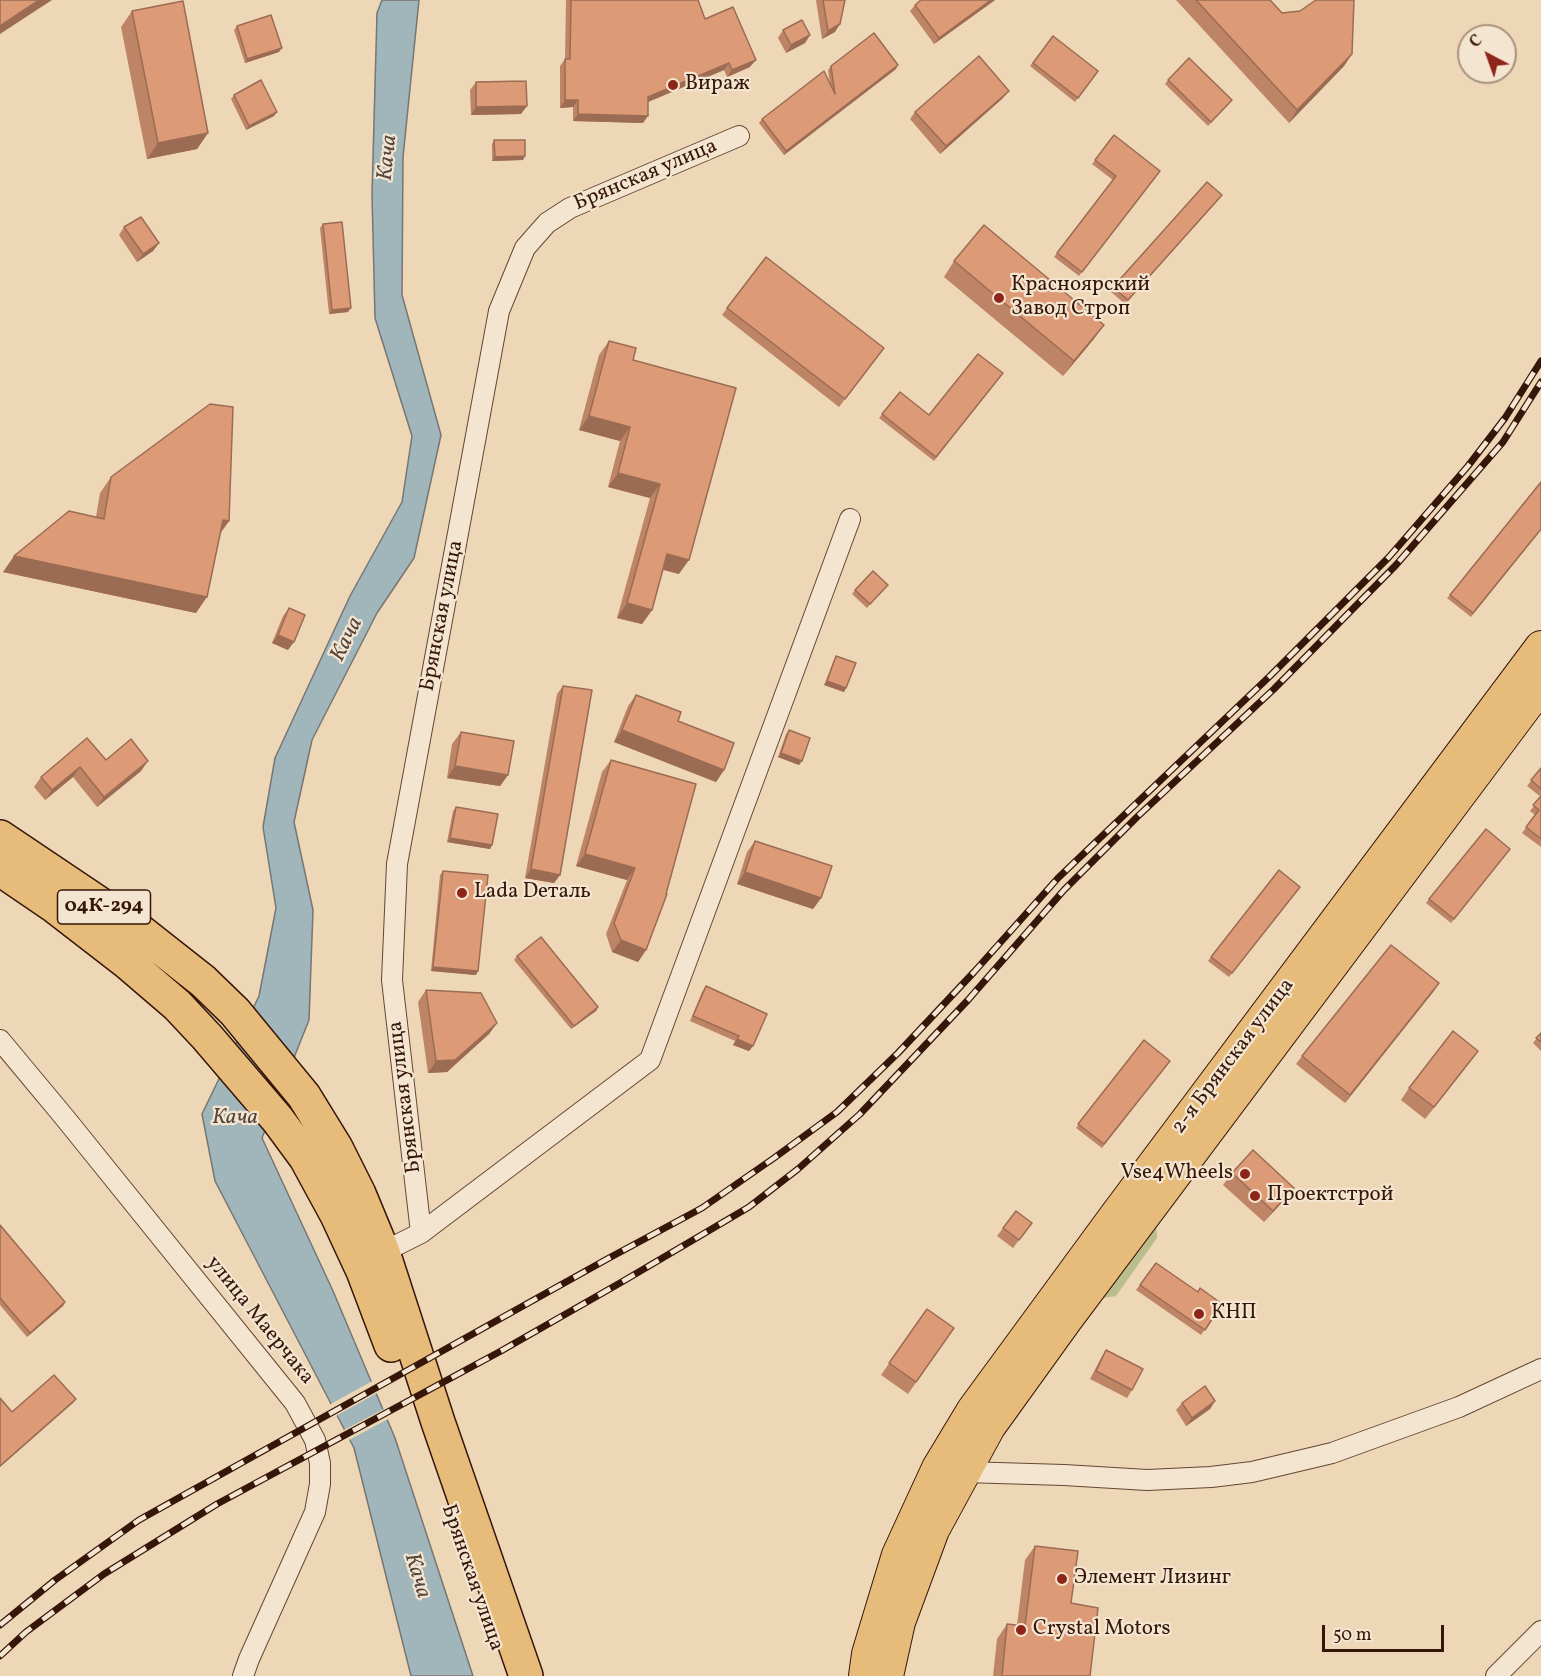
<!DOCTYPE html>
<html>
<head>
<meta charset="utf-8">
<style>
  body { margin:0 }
  #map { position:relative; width:1541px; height:1676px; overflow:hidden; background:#eed7b6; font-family:Vollkorn,serif }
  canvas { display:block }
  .north { position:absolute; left:1457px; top:24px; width:60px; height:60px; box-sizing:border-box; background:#f4e5d0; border:2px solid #a89280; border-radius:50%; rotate:319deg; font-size:16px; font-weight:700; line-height:24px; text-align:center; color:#361609 }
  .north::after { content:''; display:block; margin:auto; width:21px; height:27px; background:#8f2418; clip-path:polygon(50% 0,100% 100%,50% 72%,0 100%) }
  .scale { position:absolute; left:1322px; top:1625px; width:122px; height:27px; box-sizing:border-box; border:3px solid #361609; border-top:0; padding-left:8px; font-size:18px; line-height:21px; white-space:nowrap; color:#361609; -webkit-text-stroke:4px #f4e5d0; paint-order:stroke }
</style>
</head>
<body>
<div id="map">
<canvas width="1541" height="1676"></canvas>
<div class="north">С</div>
<div class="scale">50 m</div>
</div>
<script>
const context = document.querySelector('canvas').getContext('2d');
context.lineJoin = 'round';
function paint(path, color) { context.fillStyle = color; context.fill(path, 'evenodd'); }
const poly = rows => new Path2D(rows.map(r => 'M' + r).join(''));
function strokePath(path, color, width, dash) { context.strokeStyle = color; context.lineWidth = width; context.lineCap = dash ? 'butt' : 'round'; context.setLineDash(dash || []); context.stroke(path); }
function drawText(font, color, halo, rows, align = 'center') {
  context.font = font + ' Vollkorn,serif'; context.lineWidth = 4.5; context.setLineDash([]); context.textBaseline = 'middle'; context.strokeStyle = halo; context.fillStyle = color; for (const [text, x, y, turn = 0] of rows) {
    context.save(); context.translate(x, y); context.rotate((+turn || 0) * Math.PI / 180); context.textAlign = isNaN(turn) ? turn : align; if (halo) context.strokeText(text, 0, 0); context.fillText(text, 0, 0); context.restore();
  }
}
paint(poly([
  [1156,1217,1157,1238,1116,1296,1093,1300]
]), '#babe8d');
const water = poly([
  [382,0,419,0,403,157,402,295,441,435,414,558,377,613,312,740,294,822,313,910,309,1020,262,1138,333,1291,395,1438,473,1676,411,1676,354,1448,215,1181,202,1114,259,996,276,908,263,827,275,758,350,596,402,502,412,436,375,318,372,194,377,13,382,0]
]);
paint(water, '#a0b6ba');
strokePath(water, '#767673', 1.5);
paint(poly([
  [374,1380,379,1392,334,1417,329,1405],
  [386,1408,390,1418,347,1441,342,1431]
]), '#eed7b6');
const minor = poly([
  [0,1040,65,1118,295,1403,315,1440,320,1463,320,1484,315,1512,249,1659,243,1676],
  [421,1233,392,980,397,864,499,311,525,248,547,223,570,208,739,136],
  [383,1252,421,1233,650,1060,850,519],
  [964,1472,1064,1475,1147,1480,1211,1477,1252,1472,1332,1453,1459,1407,1541,1369],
  [1496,1676,1541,1631]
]);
const primary = poly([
  [865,1676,868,1654,898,1555,938,1468,973,1410,1116,1215,1541,647],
  [887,1676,899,1622,933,1530,989,1427,1066,1320,1541,686]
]);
const trunk = poly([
  [0,837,137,929,203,981,235,1012,304,1096,336,1148,359,1194,383,1252,438,1422,526,1676],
  [0,869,53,905,128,963,177,1005,207,1037,278,1120,306,1158,337,1215,363,1271,391,1345]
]);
strokePath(minor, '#644634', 22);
strokePath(primary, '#361609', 34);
strokePath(trunk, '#361609', 36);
strokePath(minor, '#f4e5d0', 20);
strokePath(primary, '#e7bc7b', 32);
strokePath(trunk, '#e7bc7b', 33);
const rail = poly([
  [0,1625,55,1580,139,1520,609,1258,702,1208,774,1158,837,1112,898,1053,974,972,1058,878,1270,676,1389,557,1468,466,1505,418,1541,361],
  [0,1656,26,1632,104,1574,217,1504,501,1351,620,1283,749,1207,798,1169,860,1114,968,1000,1064,890,1137,817,1274,689,1396,565,1503,442,1541,382]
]);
strokePath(rail, '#361609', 7);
strokePath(rail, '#f4e5d0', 4.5, [14]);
paint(poly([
  [566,0,698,0,705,19,750,67,727,77,724,70,648,102,643,123,573,121,573,107,560,108,560,66,565,59],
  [816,0,845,0,835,32,822,39],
  [921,0,995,0,934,44,910,11,915,5],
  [1176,0,1270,0,1282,13,1352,54,1344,66,1289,123],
  [132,11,208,133,197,149,147,159,121,27],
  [237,26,279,52,245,63,234,30],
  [783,30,810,35,805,43,786,53,778,38],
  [1053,36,1098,71,1075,102,1030,66],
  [831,66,896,69,784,155,759,123,762,119,830,84,828,70],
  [1168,80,1229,104,1208,126,1165,84],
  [476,82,521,114,471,115,470,90],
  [234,95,274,116,246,130,231,99],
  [1003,98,940,154,910,119,915,112],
  [1114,135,1160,171,1079,276,1054,257,1113,180,1092,164],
  [494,140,525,156,523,160,492,161,492,144],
  [1219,199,1125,304,1110,291,1113,287],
  [323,224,348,312,329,314,320,228],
  [124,227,159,243,153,251,137,262,119,235],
  [954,261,1104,325,1093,340,1063,376,944,277],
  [727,308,878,356,839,407,722,315],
  [609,341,633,360,679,574,663,570,652,610,642,624,617,618,650,498,608,487,620,441,579,430,599,355],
  [1003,373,934,461,879,418,900,392,929,415],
  [111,477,229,521,220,534,196,613,3,572,96,517,100,493],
  [1541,530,1471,617,1447,598,1450,595],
  [888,585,867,608,852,594,855,590],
  [289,608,288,650,272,643,283,616],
  [836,656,846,688,844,692,824,685,834,660],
  [563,686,560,875,554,883,525,878,557,694],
  [636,695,678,721,724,770,716,782,614,742,628,706],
  [789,730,799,765,778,757,786,734],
  [461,732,508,775,500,786,447,778,452,744],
  [106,760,141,771,97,807,73,777,45,800,34,787,41,777],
  [611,760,696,784,646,950,638,962,612,952,606,934,627,880,576,866,602,772],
  [1541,768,1541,847,1522,833,1535,815,1530,811,1541,797,1527,786],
  [456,807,492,845,490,849,447,842,453,811],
  [755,841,821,898,813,909,737,884,747,852],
  [1510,849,1451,923,1426,903,1429,899],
  [1279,870,1300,887,1229,977,1208,961],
  [443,871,476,975,431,971,440,875],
  [517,956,598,1007,596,1011,571,1029,514,960],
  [1439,983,1345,1103,1296,1064,1302,1056],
  [706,986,753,1046,749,1051,733,1045,735,1041,690,1021,702,992],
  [426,990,497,1023,489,1034,447,1072,428,1073,418,1002],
  [1541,1033,1541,1051,1533,1043],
  [1144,1040,1170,1061,1102,1148,1076,1128],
  [1478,1051,1425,1119,1401,1100,1409,1088],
  [1232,1173,1294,1188,1285,1199,1264,1222,1223,1185],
  [1016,1211,1032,1223,1013,1248,997,1236],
  [0,1225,65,1302,63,1306,27,1337,0,1305],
  [1156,1263,1198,1292,1222,1304,1201,1335,1136,1290],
  [927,1309,954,1328,908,1394,881,1375],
  [1106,1350,1132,1390,1127,1398,1090,1379,1101,1358],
  [1215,1401,1210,1409,1186,1426,1176,1410,1182,1403],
  [1035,1546,1071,1603,1090,1676,993,1676,997,1639,1007,1624,1017,1625,1025,1560]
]), '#be8466');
paint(poly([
  [39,0,52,0,0,34,0,26],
  [991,0,995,0,934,44,939,38],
  [840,24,835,32,822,39,828,31],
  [810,35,805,43,786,53,791,45],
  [282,48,279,52,245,63,247,59],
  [1352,54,1344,66,1289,123,1297,110],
  [756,60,750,67,727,77,732,70],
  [729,63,724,70,643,104,648,97],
  [898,65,896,69,784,155,786,151],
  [1009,91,1003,98,940,154,946,146],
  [565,100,578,100,573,107,560,108],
  [527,106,521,114,471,115,476,107],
  [277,112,274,116,246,130,249,126],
  [578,114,648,116,643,123,573,121],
  [208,133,197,149,147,159,158,143],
  [525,156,523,160,492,161,495,157],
  [1222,195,1219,199,1125,304,1128,300],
  [159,243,153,251,137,262,143,254],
  [351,308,348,312,329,314,332,310],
  [1104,325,1093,340,1063,376,1074,361],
  [589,416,630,427,620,441,579,430],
  [618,473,660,484,650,498,608,487],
  [223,520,229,521,218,536],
  [667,554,689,560,679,574,657,568],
  [14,556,207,597,196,613,3,572],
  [627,603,652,610,642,624,617,618],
  [278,635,294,642,288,650,272,643],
  [827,681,846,688,844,692,824,685],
  [622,730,724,770,716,782,614,742],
  [781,753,802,761,799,765,778,757],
  [148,761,141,771,97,807,104,797],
  [455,766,508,775,500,786,447,778],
  [80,767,73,777,45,800,52,790],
  [450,838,492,845,490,849,447,842],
  [585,854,635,868,627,880,576,866],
  [531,869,560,875,554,883,525,878],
  [745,872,821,898,813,909,737,884],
  [621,940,646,950,638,962,612,952],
  [433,967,478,971,476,975,431,971],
  [1439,983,1434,991,1345,1103,1350,1095],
  [598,1007,596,1011,571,1029,574,1026],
  [497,1023,489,1034,447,1072,428,1073,436,1061],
  [737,1039,753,1046,749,1051,733,1045],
  [1478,1051,1470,1062,1425,1119,1434,1107],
  [1294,1188,1285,1199,1264,1222,1273,1211],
  [65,1302,63,1306,27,1337,30,1333],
  [76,1399,73,1403,0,1467,0,1466],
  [1215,1401,1210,1409,1186,1426,1192,1418]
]), '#9b6c53');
const building = poly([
  [0,0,39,0,0,26,0,0],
  [571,0,698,0,705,19,733,7,756,60,732,70,729,63,648,97,648,116,578,114,578,100,565,100,565,59,570,59,571,0],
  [823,0,845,0,840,24,828,31,823,0],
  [921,0,991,0,939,38,915,5,921,0],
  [1196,0,1270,0,1282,13,1300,11,1316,0,1354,0,1352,54,1297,110,1196,0],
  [183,1,208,133,158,143,132,11,183,1],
  [271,15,282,48,247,59,237,26,271,15],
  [802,20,810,35,791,45,783,30,802,20],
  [874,33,898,65,786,151,762,119,824,71,835,94,831,66,874,33],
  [1053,36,1098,71,1078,98,1033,63,1053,36],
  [979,56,1009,91,946,146,915,112,979,56],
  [1189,58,1232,100,1211,122,1168,80,1189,58],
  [261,80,277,112,249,126,234,95,261,80],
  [526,81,527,106,476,107,476,82,526,81],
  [1114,135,1160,171,1082,272,1057,253,1116,176,1095,160,1114,135],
  [494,140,525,140,525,156,495,157,494,140],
  [1207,182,1222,195,1128,300,1113,287,1207,182],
  [141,217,159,243,143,254,124,227,141,217],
  [342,222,351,308,332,310,323,224,342,222],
  [984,225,1104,325,1074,361,954,261,984,225],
  [766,257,884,348,845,399,727,308,766,257],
  [609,341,636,348,633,360,736,388,689,560,667,554,652,610,627,603,660,484,618,473,630,427,589,416,609,341],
  [978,354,1003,373,936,457,882,414,900,392,929,415,978,354],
  [210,404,233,407,229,521,223,520,207,597,14,556,69,511,104,519,111,477,210,404],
  [1541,482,1541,529,1473,613,1450,595,1541,482],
  [873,571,888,585,870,604,855,590,873,571],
  [289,608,305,615,294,642,278,635,289,608],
  [836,656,856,663,846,688,827,681,836,656],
  [563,686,592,690,560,875,531,869,563,686],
  [636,695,681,712,678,721,734,743,724,770,622,730,636,695],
  [789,730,810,738,802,761,781,753,789,730],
  [461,732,514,741,508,775,455,766,461,732],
  [87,738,106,760,131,739,148,761,104,797,80,767,52,790,41,777,87,738],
  [611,760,696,784,666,894,667,894,646,950,621,940,614,923,635,868,585,854,611,760],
  [1541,768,1541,789,1531,780,1541,768],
  [1541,796,1541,839,1526,827,1539,810,1533,805,1541,796],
  [456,807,498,814,492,845,450,838,456,807],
  [1486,829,1510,849,1454,919,1429,899,1486,829],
  [755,841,832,866,821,898,745,872,755,841],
  [1279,870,1300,887,1232,973,1211,957,1279,870],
  [443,871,488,875,478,971,433,967,443,871],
  [541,937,598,1007,574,1026,517,956,541,937],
  [1391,945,1439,983,1350,1095,1302,1056,1391,945],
  [706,986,767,1014,753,1046,737,1039,739,1036,693,1016,706,986],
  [426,990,481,993,497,1023,455,1060,436,1061,426,990],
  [1453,1031,1478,1051,1434,1107,1409,1088,1453,1031],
  [1541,1033,1541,1042,1536,1038,1541,1033],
  [1144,1040,1170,1061,1104,1144,1078,1124,1144,1040],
  [1253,1150,1294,1188,1273,1211,1232,1173,1253,1150],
  [1016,1211,1032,1223,1019,1240,1003,1228,1016,1211],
  [0,1225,65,1302,30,1333,0,1298,0,1225],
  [1156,1263,1198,1292,1200,1288,1222,1304,1205,1330,1140,1285,1156,1263],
  [927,1309,954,1328,916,1382,889,1363,927,1309],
  [1106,1350,1143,1369,1132,1390,1096,1371,1106,1350],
  [54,1375,76,1399,0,1466,0,1398,12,1412,54,1375],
  [1205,1386,1215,1401,1192,1418,1182,1403,1205,1386],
  [1035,1546,1078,1551,1071,1603,1098,1608,1090,1676,1002,1676,1007,1624,1025,1626,1035,1546]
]);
paint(building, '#dd9a77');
strokePath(building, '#9b6c53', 1.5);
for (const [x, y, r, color] of [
  [673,85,6,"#8f2418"],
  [999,298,6,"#8f2418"],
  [462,893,6,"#8f2418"],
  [1245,1174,6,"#8f2418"],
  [1255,1196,6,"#8f2418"],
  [1199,1314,6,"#8f2418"],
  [1062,1579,6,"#8f2418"],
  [1021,1630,6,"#8f2418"]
]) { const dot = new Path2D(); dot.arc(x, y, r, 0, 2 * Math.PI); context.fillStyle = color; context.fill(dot); strokePath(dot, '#f4e5d0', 2); }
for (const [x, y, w] of [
  [104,907,93]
]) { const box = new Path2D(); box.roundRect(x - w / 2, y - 17, w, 34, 4.5); context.fillStyle = '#f4e5d0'; context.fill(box); strokePath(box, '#361609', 1.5); }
drawText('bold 20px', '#361609', null, [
  ["04К-294",104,907]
]);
drawText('21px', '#361609', '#f4e5d0', [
  ["Вираж",685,85],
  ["Красноярский",1011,286],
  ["Завод Строп",1011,310],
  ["Lada Dеталь",474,893],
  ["Vse4Wheels",1233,1174,"right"],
  ["Проектстрой",1267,1196],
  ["КНП",1211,1314],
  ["Элемент Лизинг",1074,1579],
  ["Crystal Motors",1033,1630]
], 'left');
drawText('21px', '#361609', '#f4e5d0', [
  ["Брянская улица",646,176,-23],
  ["Брянская улица",443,616,-79],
  ["2-я Брянская улица",1234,1057,-53],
  ["Брянская улица",406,1097,-97],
  ["улица Маерчака",259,1321,51],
  ["Брянская улица",471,1578,71]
]);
drawText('italic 22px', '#56463e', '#f4e5d0', [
  ["Кача",389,158,-84],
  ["Кача",348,640,-64],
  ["Кача",235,1119],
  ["Кача",416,1576,73]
]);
</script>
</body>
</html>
